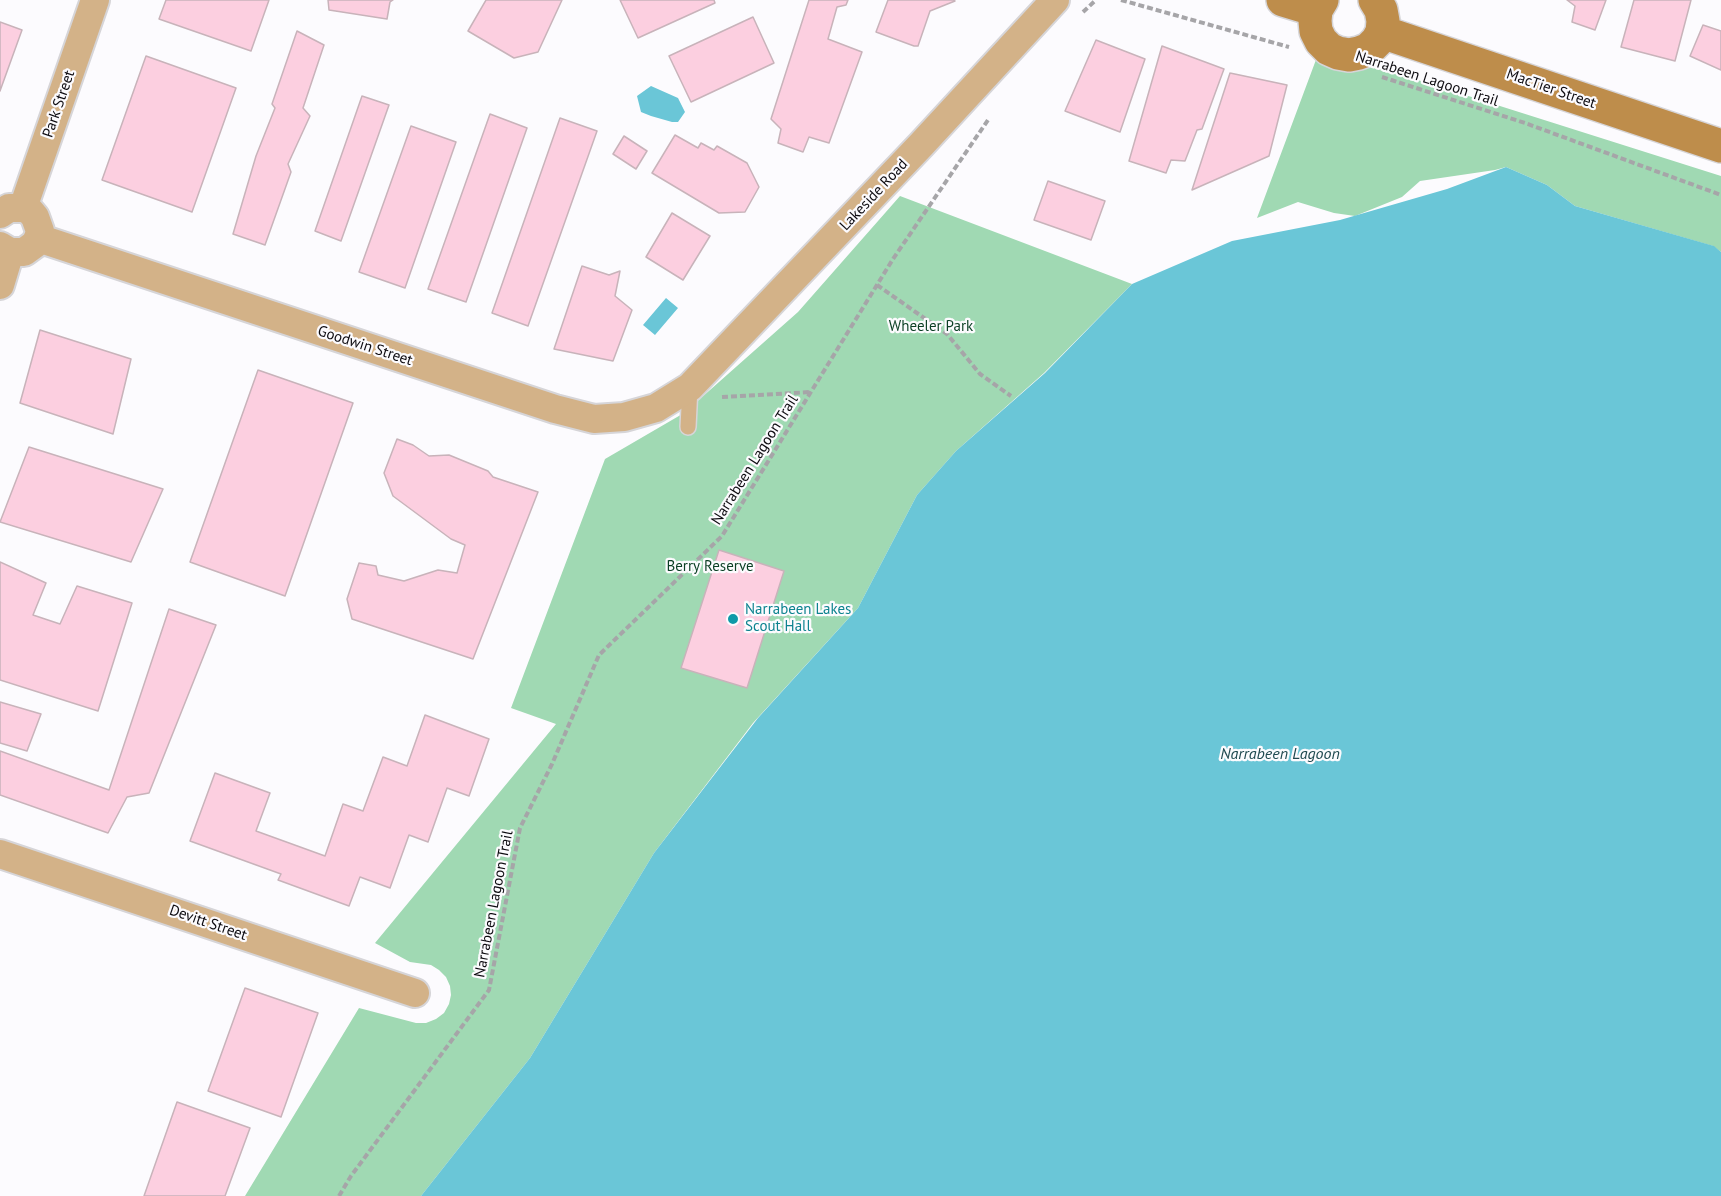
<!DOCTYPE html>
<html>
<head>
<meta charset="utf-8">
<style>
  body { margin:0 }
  canvas { display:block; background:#fcfbfe }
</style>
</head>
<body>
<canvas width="1721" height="1196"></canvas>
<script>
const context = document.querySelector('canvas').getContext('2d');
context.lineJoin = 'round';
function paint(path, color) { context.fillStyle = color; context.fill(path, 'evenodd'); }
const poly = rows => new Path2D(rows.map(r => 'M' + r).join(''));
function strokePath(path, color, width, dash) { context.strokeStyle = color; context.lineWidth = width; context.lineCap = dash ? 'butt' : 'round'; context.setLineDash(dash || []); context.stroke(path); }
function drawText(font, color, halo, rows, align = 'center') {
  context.font = font + ' "PT Sans",sans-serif'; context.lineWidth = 4.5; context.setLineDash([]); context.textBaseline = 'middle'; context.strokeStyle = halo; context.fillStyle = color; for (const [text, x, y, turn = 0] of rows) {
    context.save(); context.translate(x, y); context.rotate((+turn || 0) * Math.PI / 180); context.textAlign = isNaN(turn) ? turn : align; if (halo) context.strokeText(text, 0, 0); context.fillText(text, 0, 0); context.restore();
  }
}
paint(poly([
  [1320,49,1721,176,1721,252,1713,246,1575,206,1547,185,1506,167,1495,170,1420,181,1402,197,1355,216,1334,213,1298,202,1257,218],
  [900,196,1132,284,1044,373,956,451,917,495,858,608,753,723,654,853,530,1058,421,1196,245,1196,359,1008,416,1023,426,1023,436,1019,444,1013,449,1004,451,995,450,986,446,977,439,970,431,965,410,962,375,943,556,724,511,708,605,459,684,413,798,312]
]), '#a0d9b3');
paint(poly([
  [651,86,678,98,685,112,678,122,672,122,651,116,641,112,637,96],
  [1506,167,1547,185,1575,206,1714,246,1721,252,1721,1196,421,1196,530,1058,654,853,758,718,858,608,917,495,956,451,1045,373,1132,284,1232,241,1340,220,1447,189],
  [666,298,678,308,655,335,643,325]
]), '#6ac6d7');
const building = poly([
  [166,0,269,0,251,51,159,19,166,0],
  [328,0,393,0,390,2,387,19,329,10,328,0],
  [486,0,562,0,538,52,514,58,468,31,486,0],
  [620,0,714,0,715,3,638,38,620,0],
  [809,0,848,0,846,5,837,7,828,39,862,52,829,143,809,137,803,152,778,143,781,129,771,119,809,0],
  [888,0,954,0,955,1,930,11,918,46,914,46,876,32,888,0],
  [1567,0,1606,0,1595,30,1572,22,1575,6,1567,0],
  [1634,0,1691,0,1675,61,1621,47,1634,0],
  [753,17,774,63,691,102,669,56,753,17],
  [0,22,22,30,0,91,0,22],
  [1703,25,1721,31,1721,70,1690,56,1703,25],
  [297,31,324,45,303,108,310,116,288,164,291,172,265,245,233,234,256,156,275,108,272,104,297,31],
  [1096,40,1145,59,1120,132,1065,111,1096,40],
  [1162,46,1224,69,1202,129,1197,130,1185,161,1171,160,1166,173,1129,161,1162,46],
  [146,56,236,88,192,212,102,180,146,56],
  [1230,73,1287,85,1269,156,1192,190,1230,73],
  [362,96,389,105,341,241,315,231,362,96],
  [490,114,527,128,466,302,428,289,490,114],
  [560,118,597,131,528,326,492,313,560,118],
  [411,126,456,142,405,288,359,272,411,126],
  [675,135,698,148,701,143,714,150,717,146,747,163,759,187,745,212,719,213,652,173,675,135],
  [624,136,647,151,636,169,613,154,624,136],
  [1048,181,1105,201,1091,240,1034,220,1048,181],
  [672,213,710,236,683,280,646,257,672,213],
  [582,266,609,275,620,271,615,296,632,310,613,361,554,349,582,266],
  [40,330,131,359,113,434,20,403,40,330],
  [258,370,353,403,285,596,190,562,258,370],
  [397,439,413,445,429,456,449,455,488,471,493,477,538,492,473,659,352,619,347,599,359,563,376,566,378,575,404,581,438,570,457,573,465,545,451,539,393,496,384,473,397,439],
  [29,447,163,489,131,562,0,522,29,447],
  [719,550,784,571,747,688,681,668,719,550],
  [0,562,46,583,33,615,60,624,77,586,132,603,98,711,0,680,0,562],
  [169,609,216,625,149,793,127,797,108,833,0,795,0,751,109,790,169,609],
  [0,702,41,714,27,751,0,743,0,702],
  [425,715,489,739,469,796,447,788,428,842,409,835,390,888,360,877,349,906,278,880,281,874,190,841,215,773,270,793,256,831,325,856,343,804,363,811,383,757,407,766,425,715],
  [245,988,318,1013,281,1117,208,1091,245,988],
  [177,1102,250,1128,225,1196,144,1196,177,1102]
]);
paint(building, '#fccfe0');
strokePath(building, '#c8b3ba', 1.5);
const lane = poly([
  [688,427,690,387]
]);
const street = poly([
  [23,208,95,0],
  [0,214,9,208,23,208,30,211,35,217,40,231,38,238,35,244,24,252,10,252,0,246],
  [38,238,555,409,594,419,624,417,656,408,690,387,921,145,1055,0],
  [0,285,10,252],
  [0,854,415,993]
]);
const secondary = poly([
  [1283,0,1316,10],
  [1322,0,1316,10,1315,21,1316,31,1321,41,1329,49,1338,53,1349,55,1359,53,1369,49,1377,41,1382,32,1383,21,1381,10,1375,0],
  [1382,32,1721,146]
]);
strokePath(lane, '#d6d5d8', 18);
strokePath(street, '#d6d5d8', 32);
strokePath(secondary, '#d6d5d8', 36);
strokePath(poly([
  [1121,0,1289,47],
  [1083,12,1096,0],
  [1382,77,1525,123,1721,195],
  [877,285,947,334,980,374,1011,396],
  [722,397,811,392],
  [339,1196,351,1176,489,990,520,828,552,764,599,655,722,536,893,259,988,120]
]), '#a6a5a8', 4, [6, 3]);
strokePath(lane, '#d3b288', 15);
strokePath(street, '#d3b288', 28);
strokePath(secondary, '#be8d4b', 33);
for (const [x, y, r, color] of [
  [733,619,6,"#0f9aa8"]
]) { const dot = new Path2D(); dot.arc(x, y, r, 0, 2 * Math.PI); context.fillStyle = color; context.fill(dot); strokePath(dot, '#fcfbfe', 2); }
drawText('15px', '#0d0b10', '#fcfbfe', [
  ["Narrabeen Lagoon Trail",1427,79,18],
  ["MacTier Street",1551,89,19],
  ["Park Street",59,104,-71],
  ["Lakeside Road",874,195,-47],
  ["Goodwin Street",365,346,18],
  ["Narrabeen Lagoon Trail",755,460,-58],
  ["Narrabeen Lagoon Trail",494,904,-79],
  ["Devitt Street",208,923,19]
]);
drawText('15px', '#0b3f24', '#fcfbfe', [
  ["Wheeler Park",931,327],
  ["Berry Reserve",710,567]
]);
drawText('15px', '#0d838f', '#fcfbfe', [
  ["Narrabeen Lakes",745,610],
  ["Scout Hall",745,627]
], 'left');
drawText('italic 16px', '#1f4950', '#fcfbfe', [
  ["Narrabeen Lagoon",1280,754]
]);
</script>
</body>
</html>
